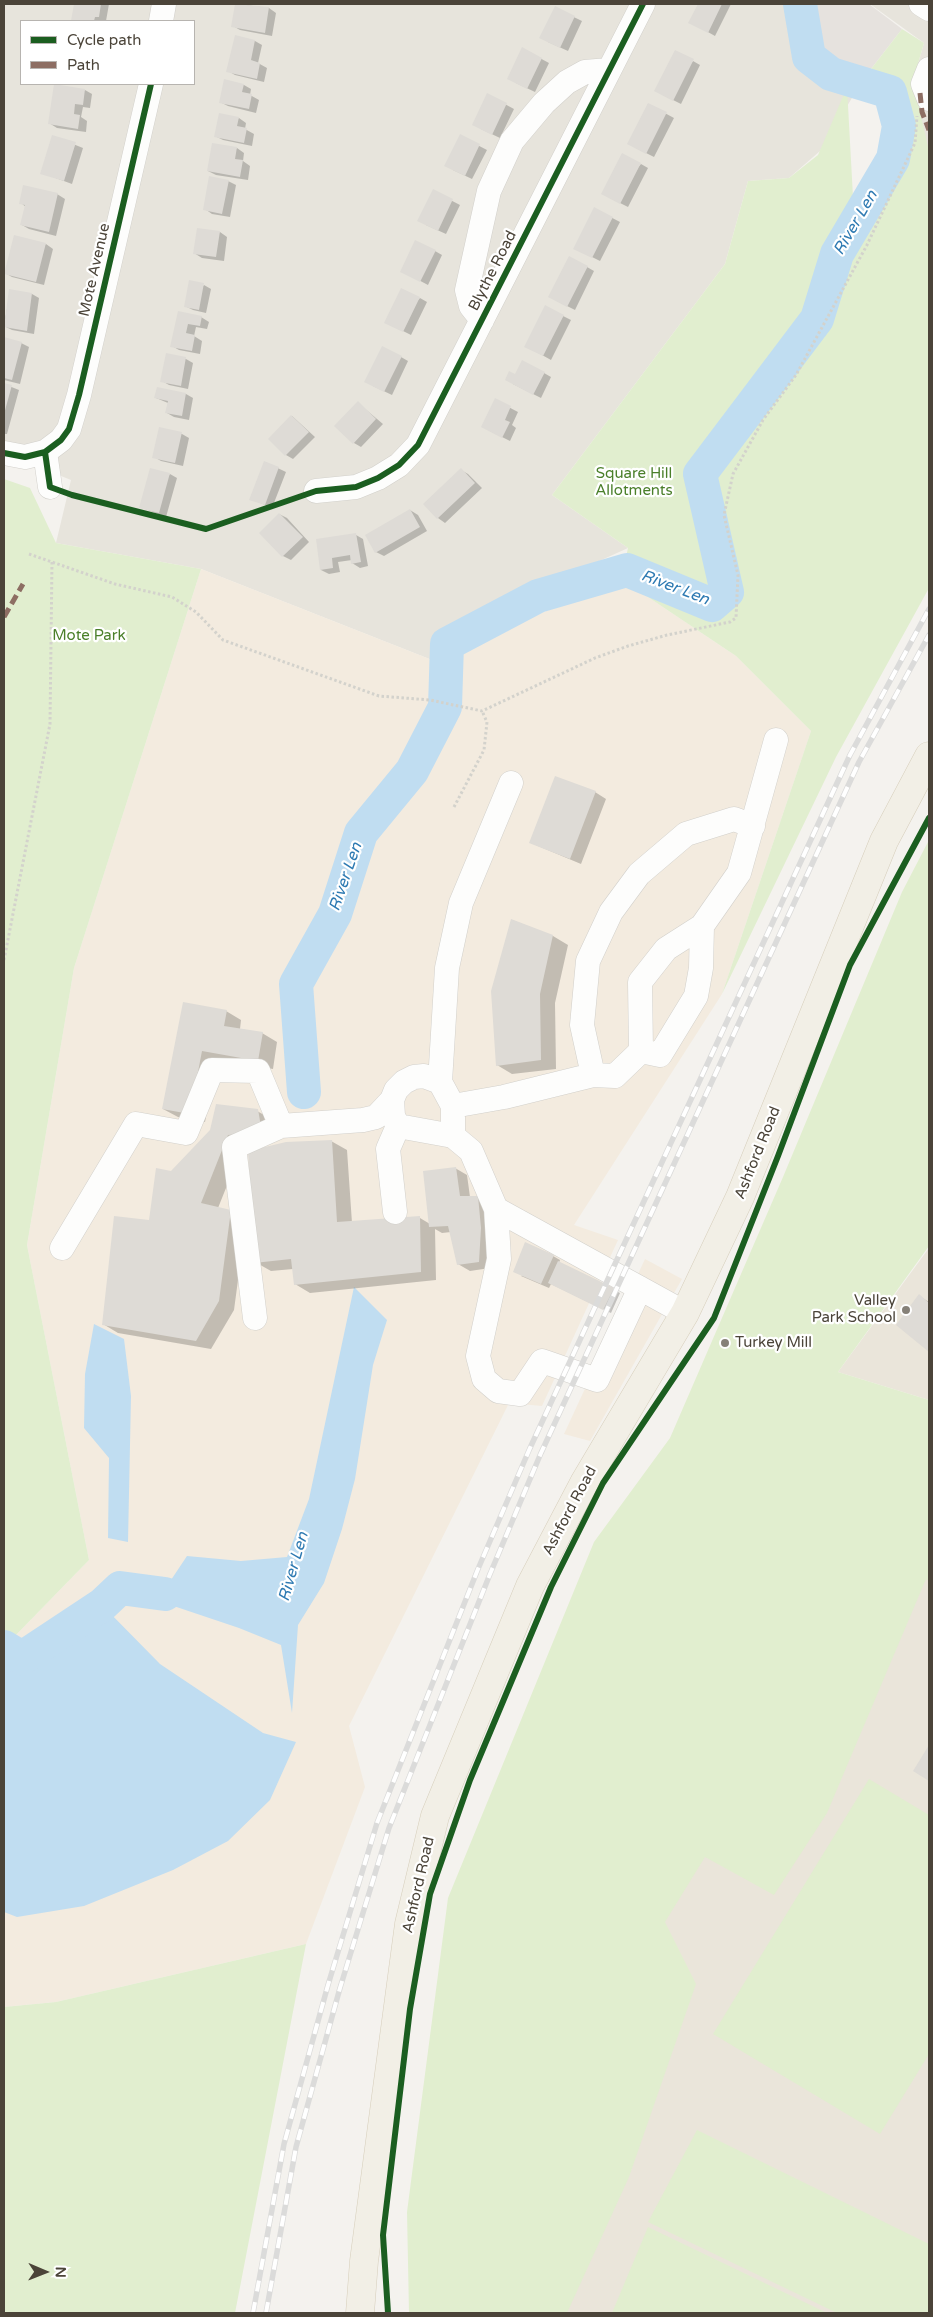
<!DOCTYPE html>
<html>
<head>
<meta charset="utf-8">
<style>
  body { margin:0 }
  #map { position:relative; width:933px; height:2317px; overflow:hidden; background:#f4f2ee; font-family:"Varela Round",sans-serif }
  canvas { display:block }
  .frame { position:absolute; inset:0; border:5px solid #4b4439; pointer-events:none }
  .legend { position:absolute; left:20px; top:20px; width:175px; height:65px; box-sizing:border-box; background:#fff; border:1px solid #b7b4b0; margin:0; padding:6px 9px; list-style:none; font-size:15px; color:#4b4439 }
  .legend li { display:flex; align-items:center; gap:10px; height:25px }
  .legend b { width:25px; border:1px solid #b7b4b0 }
  .north { position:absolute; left:20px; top:2247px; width:50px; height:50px; -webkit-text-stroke:4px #fff; paint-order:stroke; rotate:91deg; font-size:14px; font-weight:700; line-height:20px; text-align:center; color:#4b4439 }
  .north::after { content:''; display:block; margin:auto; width:18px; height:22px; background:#4b4439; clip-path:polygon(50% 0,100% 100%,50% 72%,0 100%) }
</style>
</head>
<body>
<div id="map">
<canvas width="933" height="2317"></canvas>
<div class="frame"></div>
<ul class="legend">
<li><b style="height:6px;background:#1b5e20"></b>Cycle path</li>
<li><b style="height:6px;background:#8d6e63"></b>Path</li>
</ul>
<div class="north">N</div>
</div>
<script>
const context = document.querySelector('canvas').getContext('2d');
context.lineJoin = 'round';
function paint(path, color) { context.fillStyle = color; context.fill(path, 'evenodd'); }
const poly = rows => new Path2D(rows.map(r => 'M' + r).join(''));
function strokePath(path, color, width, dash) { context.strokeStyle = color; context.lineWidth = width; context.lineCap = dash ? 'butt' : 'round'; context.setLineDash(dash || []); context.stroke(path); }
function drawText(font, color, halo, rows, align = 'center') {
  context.font = font + ' "Varela Round",sans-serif'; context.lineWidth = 4.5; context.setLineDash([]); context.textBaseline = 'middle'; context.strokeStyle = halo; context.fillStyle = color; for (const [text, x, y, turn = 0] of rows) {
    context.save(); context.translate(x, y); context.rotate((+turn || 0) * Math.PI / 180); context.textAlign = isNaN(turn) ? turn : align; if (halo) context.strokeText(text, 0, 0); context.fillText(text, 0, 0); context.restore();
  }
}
paint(poly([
  [4,4,814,4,816,53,864,78,820,151,789,178,748,181,725,264,552,495,628,548,447,630,432,660,201,569,56,543,71,480,4,453],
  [21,21,194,21,194,84,21,84],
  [870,4,929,4,929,320,913,81,924,43]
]), '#e7e4dc');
paint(poly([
  [201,569,432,660,621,579,736,656,811,731,722,994,574,1225,618,1240,542,1406,509,1403,349,1726,365,1787,306,1944,56,2002,4,2007,4,1644,15,1636,89,1560,27,1245,74,968],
  [645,1259,682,1279,590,1441,564,1434]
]), '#f3ebdf');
paint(poly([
  [814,4,869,4,902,29,864,78,816,53]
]), '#e6e2de');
paint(poly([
  [929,1248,929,1400,838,1372],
  [929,1470,929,2313,419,2313]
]), '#eae5da');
paint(poly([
  [902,29,924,43,913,81,929,151,929,588,836,757,722,994,811,731,736,656,621,579,628,548,552,495,725,264,748,181,789,178,818,155,847,87,853,197,841,235,825,274,871,216,905,129,899,93,864,78],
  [4,479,30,488,56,543,201,569,74,968,27,1245,89,1560,15,1636,4,1644],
  [929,840,929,1246,838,1372,929,1400,929,1581,926,1579,827,1813,774,1895,705,1857,665,1922,696,1984,629,2177,567,2313,409,2313,407,2212,448,1898,594,1542,670,1438,783,1177,902,892],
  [869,1779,929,1815,929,2054,880,2134,713,2034],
  [306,1944,235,2313,4,2313,4,2007,56,2002],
  [697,2130,929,2244,929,2313,837,2313,648,2222],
  [648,2227,827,2313,612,2313]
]), '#e1eecf');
paint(poly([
  [354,1287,387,1320,373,1365,355,1479,342,1529,324,1583,298,1625,292,1713,281,1645,239,1628,120,1588,119,1576,165,1589,187,1556,241,1561,287,1557,309,1499],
  [94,1324,124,1339,131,1396,128,1542,108,1538,109,1458,84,1428,85,1374],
  [86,1604,102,1605,160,1664,263,1733,296,1742,270,1800,228,1841,173,1870,84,1906,17,1917,4,1912,4,1657,22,1658,77,1621]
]), '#c0ddf1');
paint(poly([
  [75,4,109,4,106,21,72,21],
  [237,4,269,8,276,13,272,36,240,30,233,26],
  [699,4,731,4,715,36,690,22],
  [555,8,582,21,568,51,548,42],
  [236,36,255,41,262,45,258,63,267,68,264,82,235,75,228,71],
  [523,49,549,63,535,92,516,83],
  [693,61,700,65,681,104,663,95],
  [225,81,244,85,251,89,250,95,259,100,256,113,228,106,220,102],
  [85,90,92,94,90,108,83,107,81,117,87,121,86,132,57,128,49,123],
  [488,95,514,109,500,138,481,129],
  [648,104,674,118,654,157,636,148],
  [239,118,246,123,245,129,254,134,252,146,223,140,215,136],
  [53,136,83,148,72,184,42,173],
  [460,136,487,150,472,179,453,170],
  [237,148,244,153,243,161,250,166,248,180,216,175,208,171],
  [641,164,648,168,628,207,610,198],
  [228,181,236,185,230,217,212,214,205,209],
  [433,191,460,205,446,234,426,225],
  [57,194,65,199,56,236,29,229,22,225,26,207,21,203],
  [595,209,620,222,600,261,582,252],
  [220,232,227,237,224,261,202,258,194,253],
  [46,244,53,249,44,285,12,277,5,273],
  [435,251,442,255,428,285,409,275],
  [587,267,594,271,575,310,557,301],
  [204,285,211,289,206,313,193,310,185,306],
  [10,291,32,294,39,298,34,334,12,330,4,326],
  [420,298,427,302,411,335,393,326],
  [179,312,201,317,209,322,207,329,196,327,194,336,202,341,200,354,179,350,172,346],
  [563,316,571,320,551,360,533,350],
  [4,339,21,343,29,347,20,384,4,380],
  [167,355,186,359,193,363,188,389,169,385,162,381],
  [401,357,408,361,392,395,373,386],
  [544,373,551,377,541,398,513,384,516,376],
  [4,384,19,390,7,434,4,434],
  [186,394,193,398,189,420,174,417,167,413,168,403,156,398],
  [495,400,518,412,512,425,516,428,510,441,490,431],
  [358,403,383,424,361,447,354,443],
  [292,416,315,437,293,459,286,455],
  [160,429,182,434,189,438,183,466,161,461,154,457],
  [265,462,286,472,272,508,251,499],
  [461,470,468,474,482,488,445,523,438,518,424,504],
  [170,474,177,478,166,517,140,507],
  [410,510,418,515,427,531,384,556,376,552],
  [279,514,287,518,309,542,291,560,283,556,260,533],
  [356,535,363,539,368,566,360,568,352,563,352,560,338,562,340,572,329,574,321,570,317,540],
  [595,792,606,799,581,864,531,843],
  [512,920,553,936,568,945,555,1003,556,1069,512,1074,497,1065],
  [226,1011,241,1020,240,1029,262,1033,277,1042,273,1069,217,1059,205,1122,178,1117,163,1109],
  [257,1111,273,1120,244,1143,218,1208,246,1220,234,1310,211,1349,118,1333,103,1324,172,1173],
  [331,1141,347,1150,352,1223,420,1218,430,1224,455,1168,467,1175,470,1197,477,1197,489,1204,490,1268,470,1271,458,1264,451,1232,442,1233,435,1229,436,1280,310,1293,295,1284,293,1269,271,1271,255,1262],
  [553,1256,560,1260,559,1263,620,1293,611,1313,551,1284,549,1288,521,1276],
  [919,1296,929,1302,929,1350,897,1325]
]), '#0003');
strokePath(poly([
  [304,1092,296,984,335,914,361,833,412,771,445,707,447,644,538,596,627,570,712,605,727,592,700,474,817,319,837,254,893,159,899,126,890,92,831,74,809,57,800,4],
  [4,1647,22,1658,102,1605,120,1588,165,1594]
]), '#c0ddf1', 34);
paint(poly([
  [74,4,101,4,99,17,95,17,94,21,71,21],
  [235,4,269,7,265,33,231,27],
  [698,4,722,4,708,33,688,23],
  [555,6,575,16,560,48,539,38],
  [235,35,255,40,251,60,260,63,257,79,226,72],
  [522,47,542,58,527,89,507,79],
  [675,50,694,59,673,101,654,91],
  [224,79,244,84,242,92,252,94,249,109,219,103],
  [54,84,85,89,83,105,75,104,74,114,80,115,78,129,48,124],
  [487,93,507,103,492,135,472,125],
  [648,103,667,112,646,154,627,144],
  [219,113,239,117,237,126,247,128,244,143,214,137],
  [460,134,480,144,465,176,444,166],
  [52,135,76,142,64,181,40,174],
  [212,143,237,147,235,159,243,160,240,177,207,171],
  [622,153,641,163,620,204,601,194],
  [209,176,229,180,222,214,203,210],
  [23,185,58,193,49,232,20,225,25,205,19,204],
  [433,189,453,199,438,231,417,221],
  [594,207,613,217,592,258,573,249],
  [197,228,220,231,216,257,193,254],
  [14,235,46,243,36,282,4,274],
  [415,240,436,250,420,282,400,272],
  [569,256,588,266,567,307,548,297],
  [189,280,204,283,199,310,184,307],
  [401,288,420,297,403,332,384,323],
  [9,289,32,293,27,331,4,327],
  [545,305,564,315,543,356,524,347],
  [178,311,202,316,200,326,188,324,186,333,195,335,192,351,170,347],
  [4,337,22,342,12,380,4,378],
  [382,346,402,356,384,392,364,382],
  [166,353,186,357,181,386,160,382],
  [522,360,545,372,533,395,505,380,509,371,515,374],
  [4,383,12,385,4,414],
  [157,387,186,393,182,416,165,413,168,401,154,398],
  [495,398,511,406,505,420,510,422,502,438,481,427],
  [358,401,376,419,353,444,334,426],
  [291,415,309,432,285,456,268,439],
  [159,427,182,432,175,463,152,458],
  [264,461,279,467,265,505,249,500],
  [150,468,170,473,159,513,139,508],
  [461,468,475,483,437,519,423,504],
  [410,509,420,527,375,553,365,535],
  [279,513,303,537,282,557,259,533],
  [356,533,361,562,351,564,350,555,332,558,333,568,320,570,316,539],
  [555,776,596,791,570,859,529,843],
  [511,919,553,935,540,994,541,1060,496,1066,491,991],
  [183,1002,227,1010,224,1026,263,1032,258,1061,202,1051,190,1114,162,1109],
  [216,1104,258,1109,261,1127,252,1133,228,1135,201,1203,231,1210,219,1301,196,1341,102,1325,114,1216,149,1220,156,1168,171,1171,210,1130],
  [332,1140,337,1222,420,1216,421,1272,294,1285,291,1259,254,1263,248,1151,286,1142],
  [456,1167,460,1196,478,1196,481,1228,479,1262,457,1265,448,1226,429,1227,423,1171],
  [525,1242,554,1255,541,1284,513,1272],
  [558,1261,614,1288,603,1310,548,1283],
  [919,1294,929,1303,929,1352,896,1325],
  [929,1745,929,1781,913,1771]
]), '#dedbd6');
const minor = poly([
  [921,4,929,9],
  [161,21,164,4],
  [929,69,923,84,929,99],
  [482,320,471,306,467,290,489,191,512,141,544,103,567,82,585,72,609,70],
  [45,452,50,487],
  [4,453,25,457,45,452,61,440,69,429,79,395,151,84],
  [316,491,356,487,378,478,399,465,418,445,643,4],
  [641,1051,660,1055,696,996,701,968,702,926],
  [593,1075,582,1025,588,961,611,912,639,874,686,834,734,819,753,826],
  [440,1082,447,968,461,903,511,783],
  [453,1106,504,1097,593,1075,615,1076,641,1051,640,982,666,949,702,926,739,873,776,740],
  [453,1136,471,1151,496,1209,685,1313],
  [496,1209,499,1259,478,1356,484,1379,498,1391,520,1394,542,1361,597,1380,640,1288],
  [395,1212,388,1149,398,1126,393,1116,392,1100,396,1090,404,1082,414,1077,424,1076,440,1082,453,1106,453,1136,398,1126],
  [62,1248,136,1124,186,1133,212,1070,258,1071,281,1126,363,1120,376,1117,392,1100],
  [255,1318,234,1147,281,1126]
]);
const major = poly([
  [360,2313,364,2261,409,1924,435,1816,530,1586,584,1483,685,1313,740,1197,884,841,929,756]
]);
strokePath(minor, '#d2d0cb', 25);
strokePath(major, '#d6cebb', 29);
strokePath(poly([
  [67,494,206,529,298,497],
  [29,554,115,584,172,597,196,612,223,640,379,696,430,700,482,711,595,658,628,646,667,635,730,622,736,618,738,575,724,515,733,474,763,420,796,375,867,245,915,143,917,116],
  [454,807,484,750,487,722,482,711],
  [4,960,50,724,52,561]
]), '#d3d2cc', 3, [2.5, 2.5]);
strokePath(minor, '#fdfdfc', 24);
strokePath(major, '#f2efe6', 28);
const rail = poly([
  [253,2313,284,2144,328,1985,377,1823,478,1569,530,1448,850,755,929,609],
  [266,2313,296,2147,340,1988,389,1828,490,1574,541,1453,859,762,929,635]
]);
strokePath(rail, '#dbdbda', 5.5);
strokePath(rail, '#fff', 4, [11]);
strokePath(poly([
  [920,93,922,112,929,130],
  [4,617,23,584]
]), '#8d6e63', 5, [10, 5]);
strokePath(poly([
  [45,452,50,487,72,495,206,529,316,491,356,487,378,478,399,465,418,445,643,4],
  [4,453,25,457,45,452,61,440,69,429,79,395,151,84],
  [388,2313,383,2235,410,2009,430,1894,470,1780,551,1587,603,1483,714,1318,778,1156,850,965,929,818]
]), '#1b5e20', 6);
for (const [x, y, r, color] of [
  [906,1310,5,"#868178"],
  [725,1343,5,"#868178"]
]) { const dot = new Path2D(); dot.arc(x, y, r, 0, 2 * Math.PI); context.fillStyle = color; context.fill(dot); strokePath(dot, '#fff', 2); }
drawText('15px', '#4b4439', '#fff', [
  ["Mote Avenue",95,270,-77],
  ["Blythe Road",493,271,-63],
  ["Ashford Road",758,1153,-68],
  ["Ashford Road",570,1511,-62],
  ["Ashford Road",419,1885,-77]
]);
drawText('15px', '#4a7f2a', '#fff', [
  ["Square Hill",634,474],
  ["Allotments",634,491],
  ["Mote Park",89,636]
]);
drawText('15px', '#4b4439', '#fff', [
  ["Valley",896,1301],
  ["Park School",896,1318],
  ["Turkey Mill",735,1343,"left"]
], 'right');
drawText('italic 16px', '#2e7ab2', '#fff', [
  ["River Len",856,223,-60],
  ["River Len",675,588,21],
  ["River Len",346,877,-71],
  ["River Len",294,1567,-74]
]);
</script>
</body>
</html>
